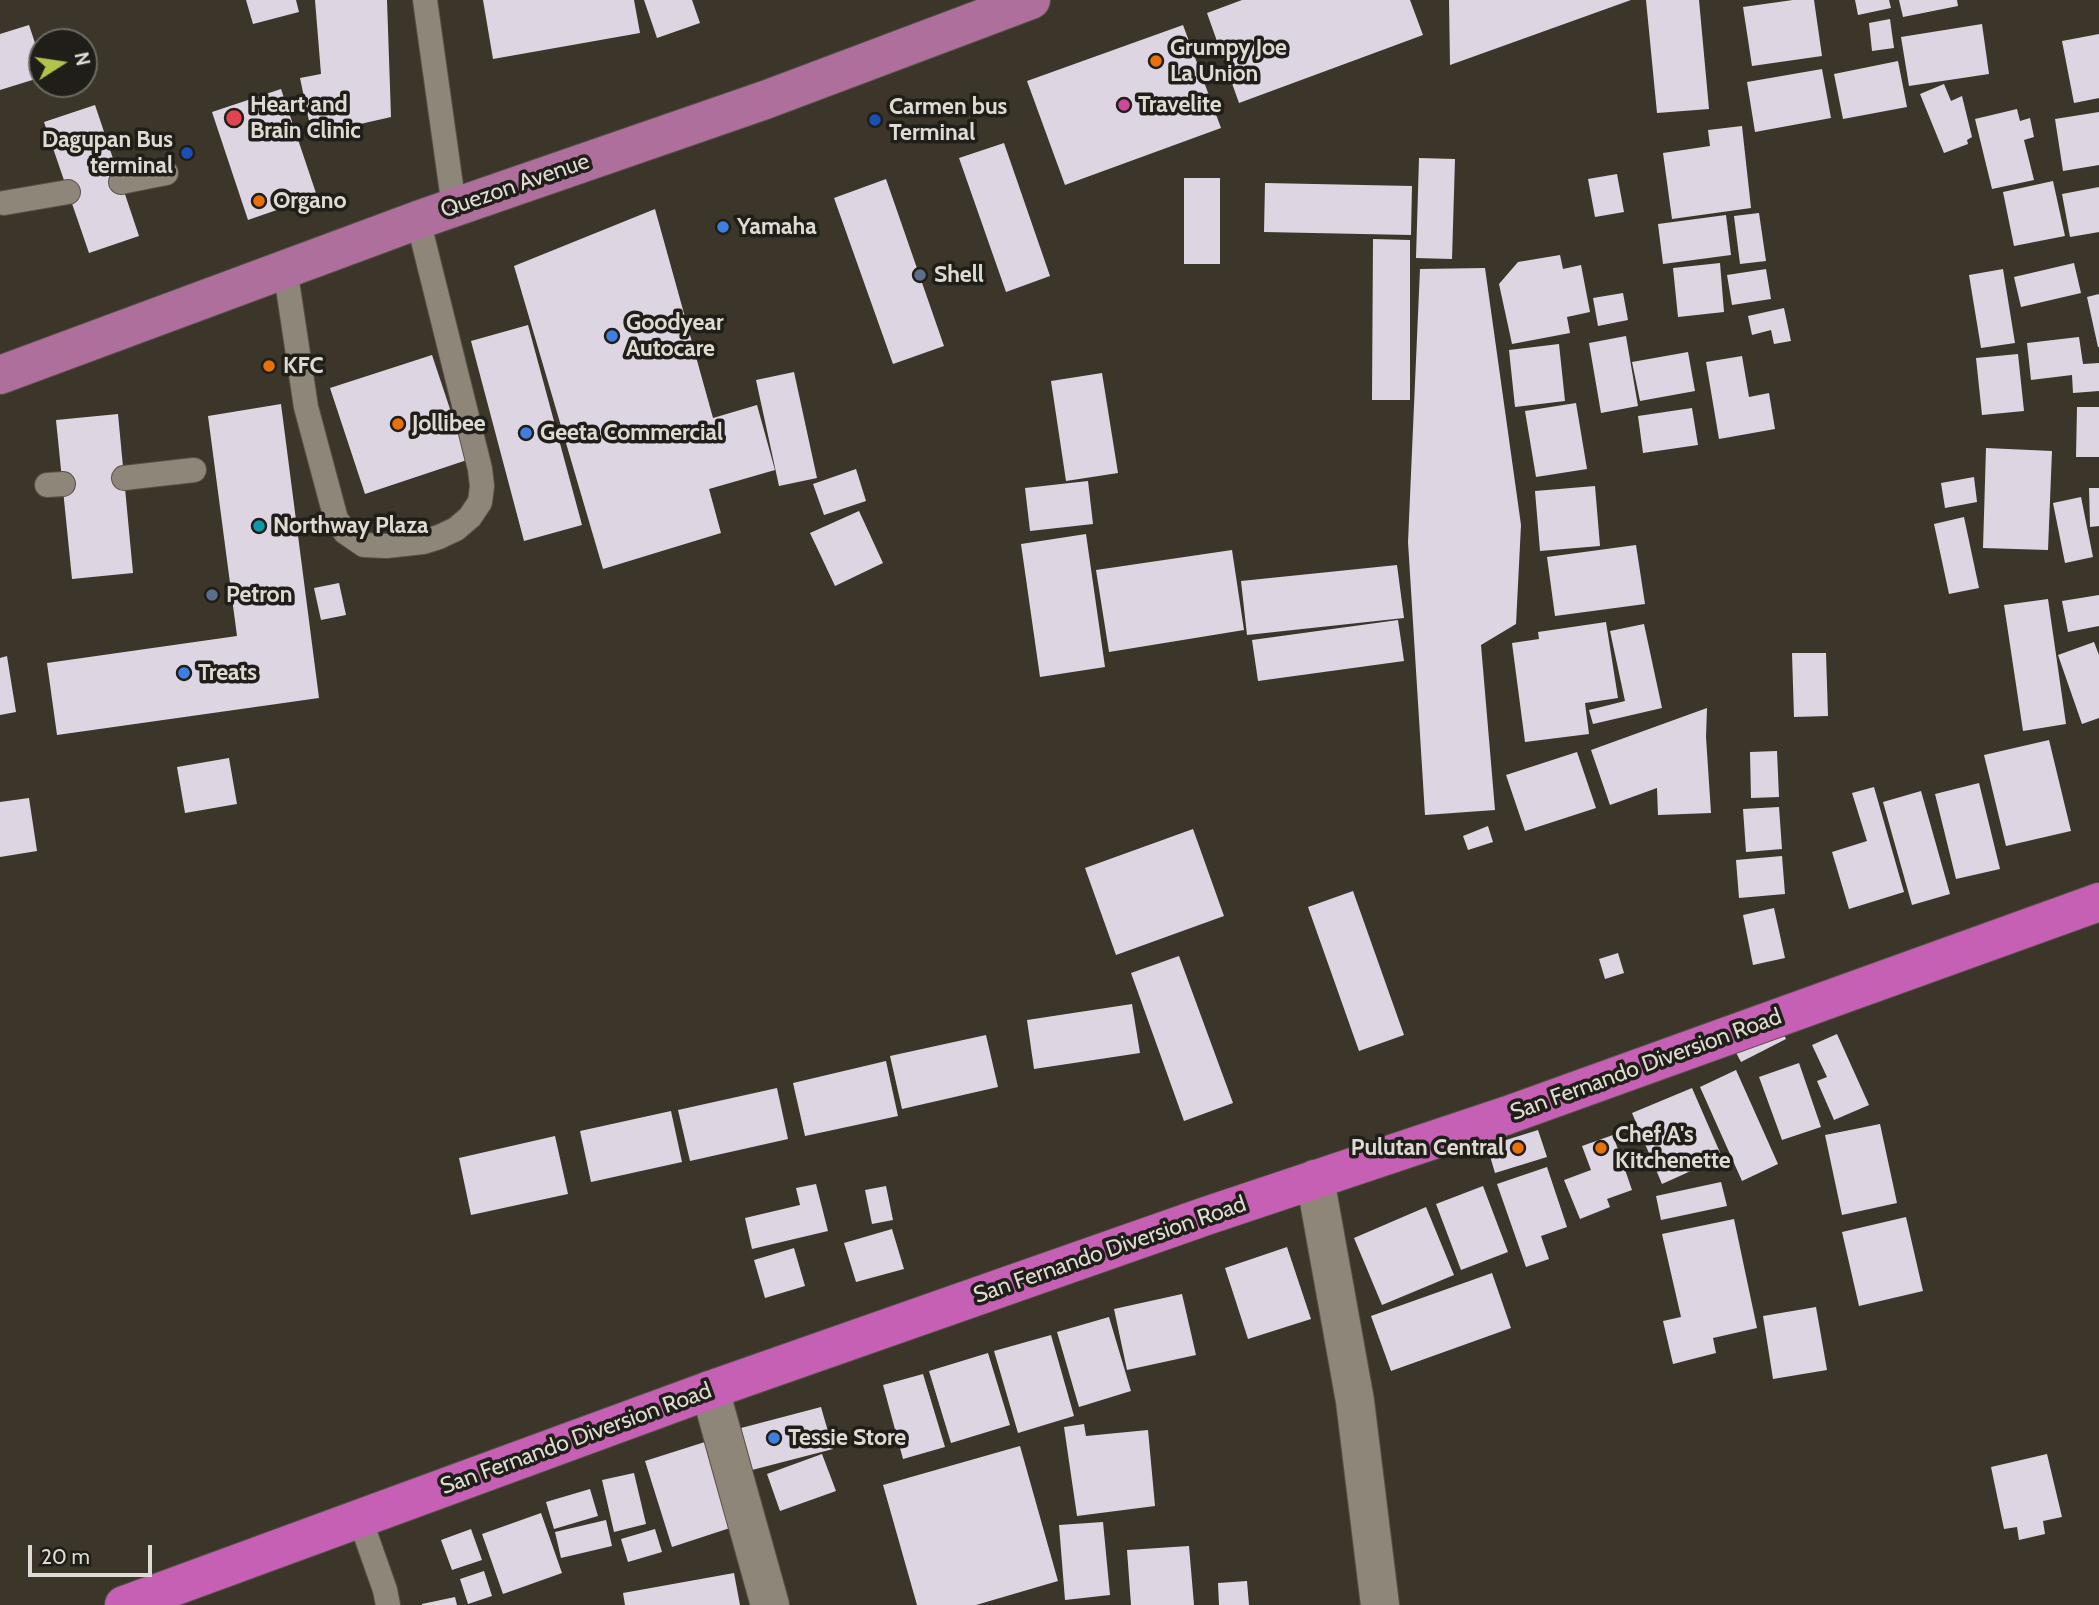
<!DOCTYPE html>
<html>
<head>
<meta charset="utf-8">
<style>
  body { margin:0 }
  #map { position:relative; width:2099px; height:1605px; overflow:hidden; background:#3c362a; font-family:Cabin,sans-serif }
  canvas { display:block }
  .north { position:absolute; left:28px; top:28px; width:70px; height:70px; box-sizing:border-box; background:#201e18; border:2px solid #6c6a63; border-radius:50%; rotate:78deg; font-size:19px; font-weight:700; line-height:28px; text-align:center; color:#dfdbd4 }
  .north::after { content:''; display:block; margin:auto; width:24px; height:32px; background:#b3c24b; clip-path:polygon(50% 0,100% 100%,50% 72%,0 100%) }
  .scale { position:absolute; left:28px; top:1545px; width:124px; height:32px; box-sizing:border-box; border:4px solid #dfdbd4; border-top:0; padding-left:9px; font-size:21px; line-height:24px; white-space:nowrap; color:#dfdbd4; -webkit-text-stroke:5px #201e18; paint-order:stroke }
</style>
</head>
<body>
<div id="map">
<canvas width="2099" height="1605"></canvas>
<div class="north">N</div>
<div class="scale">20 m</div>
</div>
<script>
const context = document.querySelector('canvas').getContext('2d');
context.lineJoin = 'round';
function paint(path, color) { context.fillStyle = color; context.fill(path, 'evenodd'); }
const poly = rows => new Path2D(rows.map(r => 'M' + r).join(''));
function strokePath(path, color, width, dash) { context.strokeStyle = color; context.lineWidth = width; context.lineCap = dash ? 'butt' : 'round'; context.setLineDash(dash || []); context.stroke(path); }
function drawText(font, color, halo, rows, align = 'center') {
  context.font = font + ' Cabin,sans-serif'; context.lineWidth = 7; context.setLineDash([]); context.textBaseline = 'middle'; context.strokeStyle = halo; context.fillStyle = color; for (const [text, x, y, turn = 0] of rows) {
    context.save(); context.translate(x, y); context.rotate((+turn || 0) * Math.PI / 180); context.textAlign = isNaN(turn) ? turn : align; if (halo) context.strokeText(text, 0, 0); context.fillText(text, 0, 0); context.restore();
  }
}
paint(poly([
  [246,0,296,0,299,12,253,24],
  [315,0,387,0,391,117,312,135,300,78,321,74],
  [483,0,634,0,640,33,493,59],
  [644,0,692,0,700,23,657,38],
  [1242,0,1410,0,1423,35,1239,103,1207,13],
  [1449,0,1631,0,1450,65],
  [1646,0,1699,0,1709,109,1657,113],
  [1793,0,1814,0,1822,56,1752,66,1743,7],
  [1855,0,1889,0,1891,8,1858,15],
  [1899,0,1957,0,1958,6,1903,17],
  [1890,19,1894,48,1872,51,1869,23],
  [1982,24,1989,74,1909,86,1901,37],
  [29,25,42,64,42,77,0,90,0,34],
  [1183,25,1221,128,1065,185,1027,81],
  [2099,34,2099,98,2074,103,2062,41],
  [1898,61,1907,107,1843,119,1834,74],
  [1822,69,1831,118,1755,132,1747,82],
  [1944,84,1951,101,1962,96,1972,137,1967,140,1968,144,1944,153,1920,94],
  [281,89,317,196,248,220,212,112],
  [95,105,139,236,89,253,44,122],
  [2017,109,2020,121,2030,118,2034,137,2024,140,2034,180,1992,189,1975,119],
  [2099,112,2099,165,2063,171,2055,119],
  [1742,126,1751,208,1672,219,1663,153,1710,146,1708,130],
  [1004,143,1050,276,1006,292,959,158],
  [1419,158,1455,159,1452,259,1416,258],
  [1617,174,1624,212,1595,217,1588,179],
  [1184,178,1220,178,1220,264,1184,264],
  [886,179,944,346,893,364,834,198],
  [2053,181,2065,236,2014,246,2003,192],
  [1265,183,1412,186,1411,235,1264,232],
  [2099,187,2099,232,2070,237,2062,194],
  [655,209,713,418,757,405,775,470,709,489,721,533,603,569,514,266],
  [1759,213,1766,261,1740,264,1734,216],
  [1726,215,1731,255,1663,264,1658,224],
  [1373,239,1410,240,1410,400,1372,400],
  [1560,255,1563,269,1581,265,1590,312,1567,317,1570,333,1512,344,1499,284,1518,262],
  [1720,263,1724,312,1678,317,1673,268],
  [2074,263,2081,293,2021,307,2014,277],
  [1485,268,1521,525,1516,624,1481,645,1495,810,1425,815,1408,542,1420,269],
  [1766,269,1771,299,1732,305,1727,275],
  [2003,269,2015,343,1981,348,1969,275],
  [1623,293,1628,320,1598,326,1593,298],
  [2099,294,2099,347,2098,347,2087,297],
  [1784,308,1791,341,1774,344,1771,330,1752,335,1748,316],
  [528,325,582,525,524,541,471,341],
  [1626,336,1638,406,1601,413,1589,343],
  [2079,337,2083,364,2099,363,2099,391,2073,393,2072,375,2031,380,2027,343],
  [1559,344,1565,401,1515,407,1509,350],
  [1688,352,1695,391,1640,401,1632,362],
  [2018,354,2024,411,1982,415,1976,358],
  [432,355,467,460,365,494,330,388],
  [1742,356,1749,397,1769,393,1775,429,1719,439,1706,362],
  [794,372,817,478,779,486,756,380],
  [1102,373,1118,473,1066,481,1051,381],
  [1576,403,1587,469,1536,477,1525,411],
  [281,404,319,698,57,735,47,663,237,636,208,416],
  [2077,407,2099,407,2099,457,2076,457],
  [1692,408,1698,445,1643,453,1638,416],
  [118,414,133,573,72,579,56,420],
  [1986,448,2052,451,2048,550,1983,548],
  [856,469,866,501,824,515,813,484],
  [1974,477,1977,502,1945,508,1941,483],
  [1088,481,1093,524,1030,531,1025,488],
  [1595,486,1600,546,1540,551,1535,491],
  [2089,488,2099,488,2099,526,2090,527],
  [2081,497,2093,557,2065,563,2053,503],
  [859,511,883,563,835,586,810,533],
  [1964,517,1979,588,1949,594,1934,524],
  [1086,534,1105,667,1040,677,1021,544],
  [1636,545,1645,604,1555,616,1547,557],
  [1232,550,1244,630,1109,652,1096,570],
  [1397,565,1404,618,1247,635,1241,581],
  [339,583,346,615,321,620,314,588],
  [2099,595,2099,626,2068,632,2062,601],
  [2048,599,2066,724,2023,731,2004,605],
  [1398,620,1404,661,1258,681,1252,640],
  [1606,622,1618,698,1585,703,1589,734,1525,742,1512,643,1539,639,1538,632],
  [1644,624,1662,708,1593,724,1589,710,1625,701,1610,631],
  [2094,642,2099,655,2099,718,2082,724,2058,655],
  [1792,653,1826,653,1828,716,1794,717],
  [7,656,16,712,0,715,0,658],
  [1707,708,1706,737,1711,813,1658,815,1657,788,1610,805,1591,750],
  [2049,740,2071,831,2006,846,1984,755],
  [1777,751,1779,797,1751,798,1750,752],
  [1577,752,1596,808,1525,831,1506,775],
  [229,758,237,804,185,813,177,767],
  [1979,783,2000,869,1956,879,1935,794],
  [1874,787,1904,892,1849,909,1832,852,1867,841,1852,793],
  [1921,791,1950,894,1912,905,1883,802],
  [29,798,37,851,0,857,0,802],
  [1779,807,1782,849,1746,852,1743,809],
  [1488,826,1493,842,1468,850,1463,836],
  [1193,829,1224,916,1116,955,1085,868],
  [1782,856,1785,894,1739,898,1736,860],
  [1353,891,1404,1035,1359,1051,1308,907],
  [1774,908,1785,958,1753,965,1743,915],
  [1618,953,1624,973,1605,979,1599,959],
  [1179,956,1233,1103,1184,1121,1131,973],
  [1132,1004,1140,1053,1034,1069,1027,1020],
  [1777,1021,1786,1039,1741,1062,1732,1045],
  [1837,1034,1869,1105,1834,1120,1817,1081,1827,1077,1812,1045],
  [986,1035,998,1087,902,1109,890,1056],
  [886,1061,898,1116,805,1136,793,1083],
  [1799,1063,1821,1127,1782,1140,1759,1077],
  [1736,1070,1778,1164,1742,1181,1700,1087],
  [777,1088,788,1139,690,1161,678,1110],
  [1692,1088,1722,1157,1662,1184,1632,1113],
  [671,1111,682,1162,591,1182,580,1131],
  [1880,1124,1897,1203,1842,1215,1825,1135],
  [1538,1130,1547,1157,1495,1173,1487,1146],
  [1613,1135,1632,1190,1607,1199,1610,1207,1580,1219,1564,1180,1591,1170,1582,1146],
  [555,1136,568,1194,471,1215,459,1158],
  [1547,1167,1567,1227,1541,1236,1549,1259,1526,1267,1497,1184],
  [1721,1182,1727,1206,1661,1220,1656,1196],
  [816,1184,828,1231,752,1249,745,1218,800,1205,796,1188],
  [886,1186,893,1220,872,1224,865,1190],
  [1483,1186,1508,1252,1461,1270,1436,1204],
  [1426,1207,1454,1275,1382,1305,1354,1238],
  [1906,1217,1923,1291,1859,1306,1842,1232],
  [1734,1219,1757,1328,1713,1338,1716,1353,1673,1364,1663,1321,1681,1317,1662,1234],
  [892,1229,904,1269,856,1282,844,1243],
  [1287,1247,1311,1319,1248,1339,1225,1268],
  [794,1248,805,1286,765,1298,754,1260],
  [1492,1273,1511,1328,1391,1371,1371,1316],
  [1182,1294,1196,1355,1127,1370,1114,1309],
  [1816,1307,1827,1370,1773,1379,1763,1316],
  [1109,1317,1131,1391,1079,1407,1057,1332],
  [1051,1335,1074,1416,1018,1433,994,1351],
  [988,1353,1010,1425,951,1443,929,1371],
  [923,1374,945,1447,903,1459,883,1385],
  [821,1407,833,1449,752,1470,741,1428],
  [1084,1424,1086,1436,1148,1430,1155,1506,1077,1516,1064,1427],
  [708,1441,736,1526,672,1547,645,1461],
  [1020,1446,1058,1581,976,1605,917,1605,883,1485],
  [822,1454,836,1491,780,1511,767,1474],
  [2047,1454,2062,1517,2043,1521,2045,1534,2019,1540,2017,1527,2004,1529,1991,1467],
  [634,1473,646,1524,614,1532,602,1480],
  [590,1489,598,1516,554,1529,546,1502],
  [541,1513,562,1573,503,1594,482,1534],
  [606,1520,612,1546,561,1558,555,1532],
  [1103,1522,1110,1595,1065,1600,1059,1525],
  [471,1529,482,1560,452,1570,441,1540],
  [655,1529,662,1552,628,1562,621,1539],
  [1189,1546,1194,1605,1131,1605,1127,1550],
  [484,1571,492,1596,468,1604,460,1579],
  [734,1573,740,1605,625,1605,623,1593],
  [1247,1581,1249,1605,1219,1605,1218,1583],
  [455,1597,457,1605,422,1605,422,1604]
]), '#ded5e3');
const lane = poly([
  [425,0,454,207],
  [121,182,166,173],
  [4,203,68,192],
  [285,268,306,407,336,519,345,532,364,545,386,546,423,542,439,537,456,529,470,517,480,502,482,486,480,469,418,220],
  [124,478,194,470],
  [47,485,63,484],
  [360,1519,385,1590,388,1605]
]);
const street = poly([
  [1315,1179,1355,1401,1380,1605],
  [710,1390,770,1605]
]);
const primary = poly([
  [0,375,418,220,765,100,1031,0]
]);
const highway = poly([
  [124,1605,710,1390,1206,1216,1508,1115,2099,902]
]);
strokePath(lane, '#585248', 26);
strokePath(street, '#585248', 40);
strokePath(primary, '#585248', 40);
strokePath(highway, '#585248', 40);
strokePath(lane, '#8d8679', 24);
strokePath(street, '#8d8679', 38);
strokePath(primary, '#af6f9c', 38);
strokePath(highway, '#c660b4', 38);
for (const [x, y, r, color] of [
  [1156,61,7,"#e8710a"],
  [1124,105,7,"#d1479c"],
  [234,118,9,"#e0444e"],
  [875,120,7,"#1a4fb4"],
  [187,153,7,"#1a4fb4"],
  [259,201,7,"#e8710a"],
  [723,227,7,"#3f7fe0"],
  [920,275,7,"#5c6f8a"],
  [612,336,7,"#3f7fe0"],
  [269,366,7,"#e8710a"],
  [398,424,7,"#e8710a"],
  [526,433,7,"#3f7fe0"],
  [259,526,7,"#0f9aa8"],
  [212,595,7,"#5c6f8a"],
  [184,673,7,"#3f7fe0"],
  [1518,1148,7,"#e8710a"],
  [1601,1148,7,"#e8710a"],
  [774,1438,7,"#3f7fe0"]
]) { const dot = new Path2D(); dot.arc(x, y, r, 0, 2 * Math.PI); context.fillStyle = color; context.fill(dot); strokePath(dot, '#201e18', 2.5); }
drawText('bold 23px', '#dfdbd4', '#201e18', [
  ["Grumpy Joe",1170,48],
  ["La Union",1170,74],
  ["Heart and",250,105],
  ["Brain Clinic",250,131],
  ["Travelite",1138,105],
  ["Carmen bus",889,107],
  ["Terminal",889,133],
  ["Dagupan Bus",173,140,"right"],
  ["terminal",173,166,"right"],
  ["Organo",273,201],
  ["Yamaha",737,227],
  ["Shell",934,275],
  ["Goodyear",626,323],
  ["Autocare",626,349],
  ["KFC",283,366],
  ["Jollibee",412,424],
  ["Geeta Commercial",540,433],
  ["Northway Plaza",273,526],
  ["Petron",226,595],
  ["Treats",198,673],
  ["Chef A's",1615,1135],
  ["Kitchenette",1615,1161],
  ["Pulutan Central",1504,1148,"right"],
  ["Tessie Store",788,1438]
], 'left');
drawText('23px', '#dfdbd4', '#201e18', [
  ["Quezon Avenue",515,186,-19],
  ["San Fernando Diversion Road",1646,1065,-20],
  ["San Fernando Diversion Road",1110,1250,-19],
  ["San Fernando Diversion Road",576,1439,-20]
]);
</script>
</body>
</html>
